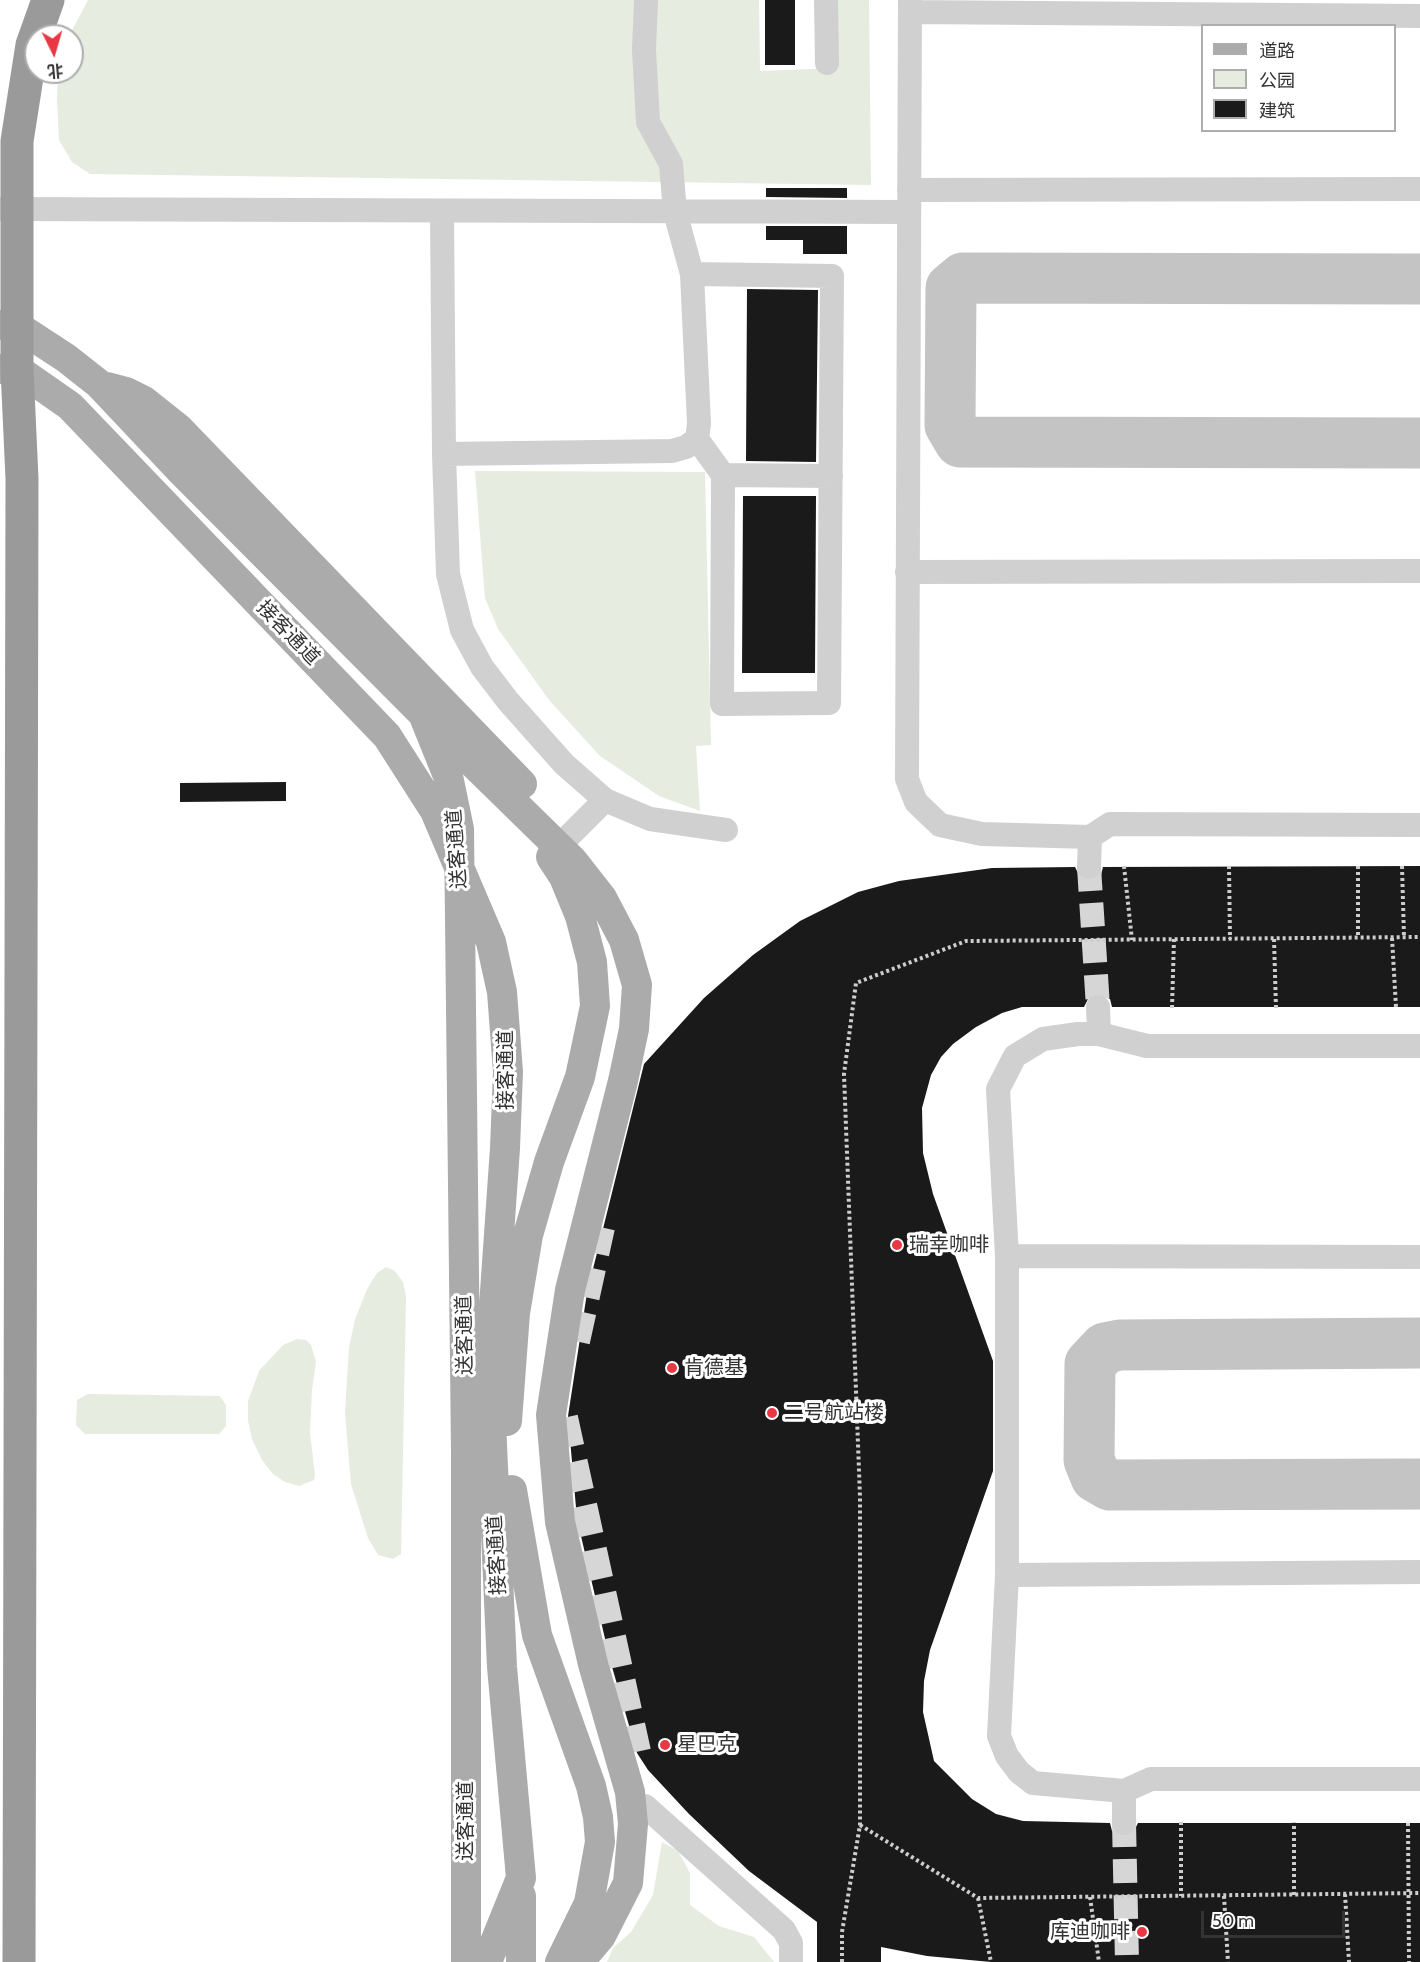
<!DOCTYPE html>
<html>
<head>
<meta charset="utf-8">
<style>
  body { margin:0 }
  #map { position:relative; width:1420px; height:1962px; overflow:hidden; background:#fff; font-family:Cabin,"Noto Sans SC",sans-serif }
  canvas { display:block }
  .legend { position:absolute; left:1201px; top:24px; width:195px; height:108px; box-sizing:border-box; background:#fff; border:2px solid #adadad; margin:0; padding:8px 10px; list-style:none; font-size:18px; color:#333 }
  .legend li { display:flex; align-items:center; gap:12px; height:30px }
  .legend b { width:30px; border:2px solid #adadad }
  .north { position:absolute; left:24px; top:24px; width:60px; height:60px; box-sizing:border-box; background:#fff; border:2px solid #adadad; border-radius:50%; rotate:175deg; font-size:16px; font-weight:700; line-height:24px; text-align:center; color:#333 }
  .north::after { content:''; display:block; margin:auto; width:21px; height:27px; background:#e73844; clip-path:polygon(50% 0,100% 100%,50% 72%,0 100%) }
  .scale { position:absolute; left:1201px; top:1911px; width:144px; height:27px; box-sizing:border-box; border:3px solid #333; border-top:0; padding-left:8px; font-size:18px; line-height:21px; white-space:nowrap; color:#333; -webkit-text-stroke:4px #fff; paint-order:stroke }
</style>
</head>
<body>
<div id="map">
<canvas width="1420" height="1962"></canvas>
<ul class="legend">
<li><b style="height:8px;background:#ababab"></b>道路</li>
<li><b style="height:16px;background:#e6ecdf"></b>公园</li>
<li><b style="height:16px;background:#1a1a1a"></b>建筑</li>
</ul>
<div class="north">北</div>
<div class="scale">50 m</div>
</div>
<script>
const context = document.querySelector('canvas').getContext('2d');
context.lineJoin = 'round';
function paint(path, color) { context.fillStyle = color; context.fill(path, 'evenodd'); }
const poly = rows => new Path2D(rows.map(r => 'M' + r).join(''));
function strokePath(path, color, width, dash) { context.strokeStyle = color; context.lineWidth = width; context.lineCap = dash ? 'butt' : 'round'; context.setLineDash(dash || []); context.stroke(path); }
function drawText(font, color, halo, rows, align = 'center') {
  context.font = font + ' Cabin,"Noto Sans SC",sans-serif'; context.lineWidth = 6; context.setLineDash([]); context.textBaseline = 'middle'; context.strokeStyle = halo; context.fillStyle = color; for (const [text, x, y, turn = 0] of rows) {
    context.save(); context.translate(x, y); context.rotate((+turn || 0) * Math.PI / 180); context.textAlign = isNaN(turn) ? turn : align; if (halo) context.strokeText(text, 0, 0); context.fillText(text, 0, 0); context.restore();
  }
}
paint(poly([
  [88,0,759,0,760,71,837,68,837,0,869,0,871,185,90,174,72,162,59,140,57,100,58,72,72,72,72,36,69,36],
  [475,471,705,472,711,745,696,746,700,811,659,796,600,756,549,700,498,629,485,598],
  [386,1267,395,1271,403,1282,406,1296,401,1554,393,1559,378,1555,368,1538,351,1484,345,1413,349,1347,355,1320,367,1289,377,1273],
  [297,1339,306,1340,311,1345,316,1362,312,1390,310,1433,315,1475,314,1480,299,1486,285,1482,273,1474,262,1460,252,1439,248,1420,248,1401,259,1371,283,1345],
  [88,1394,220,1396,226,1405,226,1426,219,1434,85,1434,76,1425,77,1400],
  [662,1842,678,1851,690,1873,690,1905,719,1926,754,1937,774,1962,607,1962,613,1948,631,1932,653,1895]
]), '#e6ecdf');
strokePath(poly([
  [1420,279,963,278,951,288,950,425,960,442,1420,443],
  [1420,1343,1120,1345,1105,1348,1090,1364,1089,1460,1096,1477,1110,1485,1420,1484]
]), '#c4c4c4', 51);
paint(poly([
  [765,0,795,0,795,65,765,65],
  [766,188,847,188,847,198,766,197],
  [766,226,847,226,847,254,803,254,803,240,766,240],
  [747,289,818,290,816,462,746,461],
  [743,496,816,496,815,673,742,673],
  [286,782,286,801,180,802,180,783],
  [1420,866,1420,1007,1112,1007,1110,999,1098,993,1090,995,1084,1007,1022,1007,1002,1013,976,1027,953,1044,941,1057,931,1075,922,1108,923,1153,933,1194,993,1361,993,1471,930,1650,924,1681,923,1712,934,1761,972,1799,996,1814,1023,1821,1110,1823,1112,1831,1123,1837,1132,1835,1138,1823,1420,1823,1420,1962,991,1962,927,1956,881,1947,881,1962,817,1962,817,1922,749,1871,689,1814,648,1770,637,1753,610,1660,577,1519,568,1416,587,1293,644,1064,704,998,753,955,800,921,858,892,899,881,992,868,1075,867,1081,879,1089,881,1101,875,1103,867]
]), '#1a1a1a');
strokePath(poly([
  [1089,867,1098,1007],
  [1124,1823,1127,1962]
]), '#d6d6d6', 24, [24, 12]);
strokePath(poly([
  [575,1341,600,1227],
  [563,1418,636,1752]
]), '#d6d6d6', 30, [30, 15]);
strokePath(poly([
  [1124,866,1132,940],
  [1229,866,1230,939],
  [1358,866,1358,938],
  [1402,866,1404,937],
  [1392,938,1396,1007],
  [1274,939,1276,1008],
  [1172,1008,1174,939],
  [1181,1822,1181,1896],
  [1408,1823,1409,1962],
  [860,1825,978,1898,1420,1893],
  [1345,1894,1349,1962],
  [1294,1895,1294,1822],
  [1224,1896,1228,1962],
  [1090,1897,1099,1962],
  [978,1898,991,1962],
  [842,1962,842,1932,860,1825,860,1497,844,1074,856,983,966,941,1420,937]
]), '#cdcdcd', 4, [3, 3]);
strokePath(poly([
  [826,0,827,63],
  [910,0,907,779,916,802,940,825,982,834,1090,837,1110,824,1420,825],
  [910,12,1420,16],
  [909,190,1420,189],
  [0,209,909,212],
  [442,212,444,454,448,574,462,630,482,667,508,701,564,764,605,800,650,819,726,830],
  [692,274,832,276,829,703,722,704,723,475,697,439],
  [444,454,672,451,686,447,697,439,699,424,692,274,675,212,671,164,648,122,644,50,646,0],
  [723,475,831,476],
  [907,572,1420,571],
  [568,837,605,800],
  [1089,867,1090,837],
  [1098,1007,1099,1034],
  [1420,1046,1147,1046,1099,1034,1078,1034,1043,1039,1015,1056,998,1089,1007,1256,1007,1575,999,1736,1007,1756,1019,1772,1033,1783,1124,1791,1151,1779,1420,1779],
  [1007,1256,1420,1257],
  [1007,1575,1420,1572],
  [645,1806,784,1930,791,1943,791,1962],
  [1124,1823,1124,1791]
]), '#d0d0d0', 24);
strokePath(poly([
  [0,325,17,326,66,358,99,384,182,472,423,714,448,776,459,829,466,1452,466,1962],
  [0,369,17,369,70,406,387,736,435,811,491,942,502,992,508,1072,505,1148,489,1378,502,1667,521,1878,487,1962],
  [107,387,126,392,144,401,178,428,522,784],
  [434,725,573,861,602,898,624,940,637,985,634,1029,623,1081,570,1290,551,1415,560,1522,593,1664,630,1792,633,1824,628,1883,601,1936,579,1962],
  [507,1421,515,1313,528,1235,549,1162,580,1077,595,1006,592,962,580,916,564,877,551,857],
  [512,1490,537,1635,591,1786,598,1817,600,1842,589,1903,560,1962],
  [521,1962,521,1896]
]), '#ababab', 30);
strokePath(poly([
  [19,1962,22,479,17,369,17,141,32,45,48,0]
]), '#9a9a9a', 33);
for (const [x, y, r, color] of [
  [897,1245,6,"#e73844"],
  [672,1368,6,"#e73844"],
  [772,1413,6,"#e73844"],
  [665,1745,6,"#e73844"],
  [1142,1932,6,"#e73844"]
]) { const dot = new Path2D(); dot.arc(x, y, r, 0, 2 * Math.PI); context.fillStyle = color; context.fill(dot); strokePath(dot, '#fff', 2); }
drawText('20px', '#333', '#fff', [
  ["接客通道",288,633,46],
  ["送客通道",457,849,-94],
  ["接客通道",506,1070,-90],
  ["送客通道",465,1335,-91],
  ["接客通道",497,1555,-93],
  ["送客通道",466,1821,-90]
]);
drawText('20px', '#333', '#fff', [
  ["瑞幸咖啡",909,1245],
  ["肯德基",684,1368],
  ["二号航站楼",784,1413],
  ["星巴克",677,1745],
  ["库迪咖啡",1130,1932,"right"]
], 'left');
</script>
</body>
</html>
